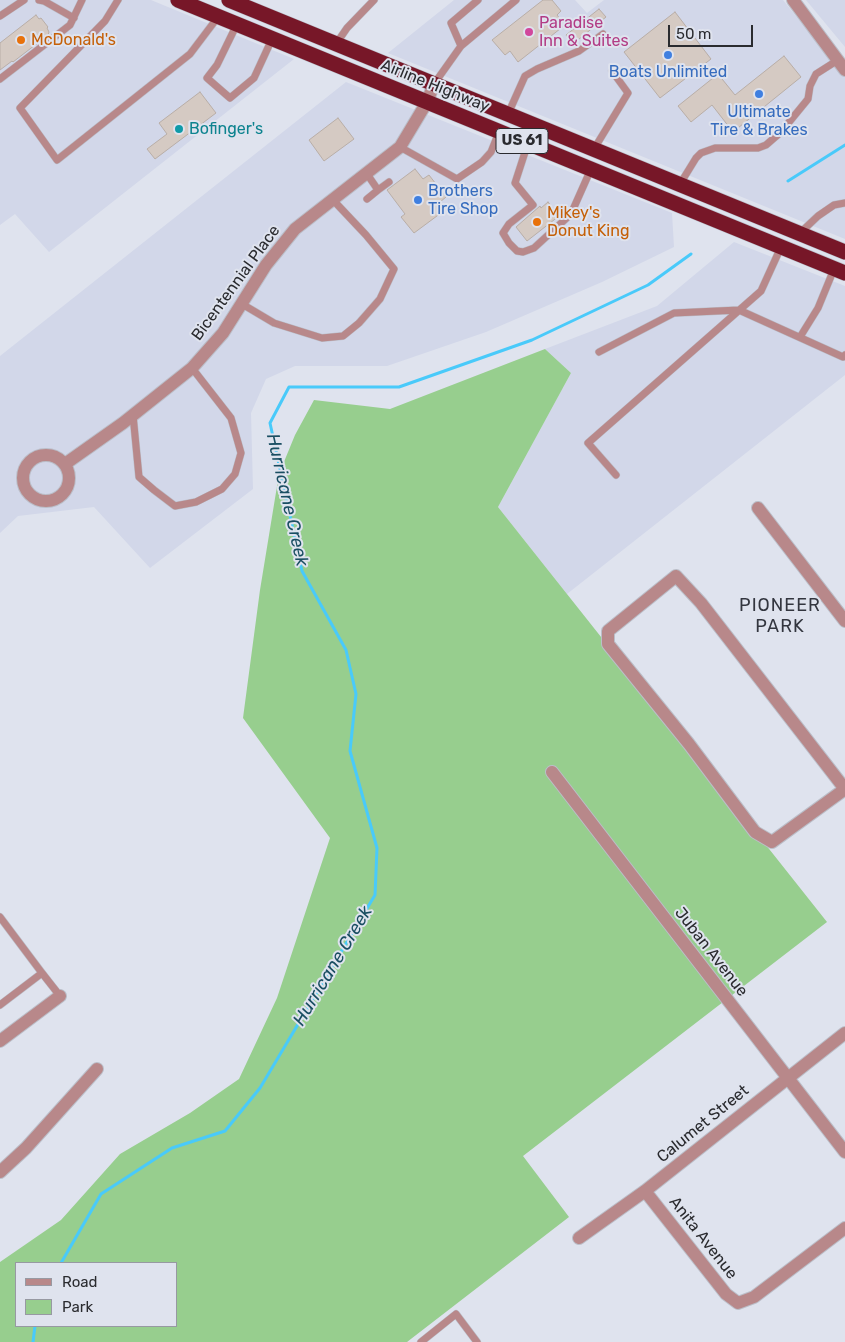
<!DOCTYPE html>
<html>
<head>
<meta charset="utf-8">
<style>
  body { margin:0 }
  #map { position:relative; width:845px; height:1342px; overflow:hidden; background:#dfe3ee; font-family:Rubik,sans-serif }
  canvas { display:block }
  .legend { position:absolute; left:15px; top:1262px; width:162px; height:65px; box-sizing:border-box; background:#dfe3ee; border:1px solid #9799a2; margin:0; padding:6px 9px; list-style:none; font-size:15px; color:#2a2b2f }
  .legend li { display:flex; align-items:center; gap:10px; height:25px }
  .legend b { width:25px; border:1px solid #9799a2 }
  .scale { position:absolute; left:668px; top:25px; width:85px; height:22px; box-sizing:border-box; border:2px solid #2a2b2f; border-top:0; padding-left:6px; font-size:15px; line-height:18px; white-space:nowrap; color:#2a2b2f; -webkit-text-stroke:4px #dfe3ee; paint-order:stroke }
</style>
</head>
<body>
<div id="map">
<canvas width="845" height="1342"></canvas>
<ul class="legend">
<li><b style="height:6px;background:#b8888a"></b>Road</li>
<li><b style="height:14px;background:#97ce8e"></b>Park</li>
</ul>
<div class="scale">50 m</div>
</div>
<script>
const context = document.querySelector('canvas').getContext('2d');
context.lineJoin = 'round';
function paint(path, color) { context.fillStyle = color; context.fill(path, 'evenodd'); }
const poly = rows => new Path2D(rows.map(r => 'M' + r).join(''));
function strokePath(path, color, width, dash) { context.strokeStyle = color; context.lineWidth = width; context.lineCap = dash ? 'butt' : 'round'; context.setLineDash(dash || []); context.stroke(path); }
function drawText(font, color, halo, rows, align = 'center') {
  context.font = font + ' Rubik,sans-serif'; context.lineWidth = 4; context.setLineDash([]); context.textBaseline = 'middle'; context.strokeStyle = halo; context.fillStyle = color; for (const [text, x, y, turn = 0] of rows) {
    context.save(); context.translate(x, y); context.rotate((+turn || 0) * Math.PI / 180); context.textAlign = isNaN(turn) ? turn : align; if (halo) context.strokeText(text, 0, 0); context.fillText(text, 0, 0); context.restore();
  }
}
paint(poly([
  [0,0,151,0,294,59,49,252,15,214,0,225],
  [454,0,575,0,587,13,604,0,783,0,845,77,845,239,388,53],
  [806,0,845,0,845,47],
  [346,82,672,213,674,247,602,282,486,332,387,366,295,366,266,379,251,413,253,489,150,568,94,507,18,516,0,533,0,356],
  [734,242,845,286,845,375,567,594,498,507,571,373,545,349,657,306]
]), '#d2d7e9');
paint(poly([
  [545,349,571,373,498,507,827,922,523,1156,569,1217,407,1342,0,1342,0,1262,61,1220,120,1154,190,1113,239,1079,277,998,330,838,243,718,260,590,279,474,295,435,314,400,390,409],
  [16,1263,176,1263,176,1326,16,1326]
]), '#97ce8e');
strokePath(poly([
  [788,181,845,145],
  [61,1263,101,1194,172,1148,225,1131,260,1088,375,895,377,848,350,751,356,694,346,650,302,571,270,423,289,387,399,387,532,340,648,285,691,254],
  [33,1342,35,1326]
]), '#49cafa', 3);
const building = poly([
  [543,0,552,0,561,11,557,15,565,25,518,62,510,51,505,55,492,40,543,0],
  [599,9,606,17,573,44,566,35,599,9],
  [675,12,711,59,660,98,624,52,675,12],
  [36,15,39,19,41,18,48,27,47,28,49,32,48,35,13,62,12,61,0,70,0,43,36,15],
  [784,56,801,77,733,132,712,105,691,122,678,106,718,74,735,95,784,56],
  [200,92,216,113,155,159,147,149,167,134,159,123,200,92],
  [338,118,354,139,324,161,309,140,338,118],
  [415,169,423,179,429,175,446,197,440,202,445,210,414,233,401,217,405,214,387,190,415,169],
  [548,202,559,216,527,241,516,227,540,206,541,208,548,202]
]);
paint(building, '#d5cac3');
strokePath(building, '#b9aea7', 1);
const lane = poly([
  [39,0,44,1,74,18],
  [118,0,105,21,20,108,57,160,190,54,218,17],
  [0,16,24,0],
  [237,24,217,65,207,78,230,98,254,78,272,39],
  [336,44,347,28,374,0],
  [461,46,451,23,478,0],
  [0,79,70,25,82,0],
  [434,84,461,46,516,0],
  [508,114,525,76,537,69,579,51,603,34],
  [528,143,515,183,533,205,509,224,503,233,509,243,517,251,523,252,534,248,571,214,591,169],
  [400,147,457,179,482,162,491,152,499,132],
  [594,149,628,93,612,71],
  [367,174,378,190,389,182],
  [680,184,696,158,701,153,715,148,758,148,766,145,781,132,808,99,810,86,816,74,838,60],
  [367,199,378,190],
  [800,233,818,216,834,205,845,203],
  [242,304,274,323,322,338,343,336,359,323,380,299,394,269,366,235,333,200],
  [800,337,818,308,834,269],
  [599,352,674,313,739,310,843,357,845,355],
  [133,415,139,477,154,490,175,506,196,502,222,489,235,474,241,453,231,418,192,368],
  [616,475,588,443,761,291,781,247],
  [0,917,42,973,0,1005],
  [42,973,60,996],
  [421,1342,456,1314,477,1342]
]);
const street = poly([
  [793,0,845,70],
  '23 478a23 23 0 1 1 46 0a23 23 0 1 1-46 0Z',
  [65,464,123,423,192,368,223,333,266,265,295,229,400,147,427,102,434,84],
  [758,508,845,621],
  [676,576,701,603,845,789,772,842,755,832,689,744,608,644,608,631,676,576],
  [552,772,845,1152],
  [0,1041,60,996],
  [0,1172,26,1148,97,1069],
  [645,1191,726,1294,738,1303,754,1297,845,1228],
  [579,1238,645,1191,845,1033]
]);
const highway = poly([
  [178,0,845,273],
  [229,0,845,252]
]);
strokePath(lane, '#bbbec8', 8);
strokePath(street, '#bbbec8', 14);
strokePath(highway, '#bbbec8', 16);
strokePath(lane, '#b8888a', 7);
strokePath(street, '#b8888a', 12);
strokePath(highway, '#771728', 15);
for (const [x, y, r, color] of [
  [529,32,5,"#d1479c"],
  [21,40,5,"#e8710a"],
  [668,55,5,"#3f7fe0"],
  [759,94,5,"#3f7fe0"],
  [179,129,5,"#0f9aa8"],
  [418,200,5,"#3f7fe0"],
  [537,222,5,"#e8710a"]
]) { const dot = new Path2D(); dot.arc(x, y, r, 0, 2 * Math.PI); context.fillStyle = color; context.fill(dot); strokePath(dot, '#dfe3ee', 2); }
for (const [x, y, w] of [
  [522,141,52]
]) { const box = new Path2D(); box.roundRect(x - w / 2, y - 12.5, w, 25, 4); context.fillStyle = '#dfe3ee'; context.fill(box); strokePath(box, '#2a2b2f', 1); }
drawText('bold 15px', '#2a2b2f', null, [
  ["US 61",522,141]
]);
drawText('16px', '#b23c85', '#dfe3ee', [
  ["Paradise",539,23],
  ["Inn & Suites",539,41]
], 'left');
drawText('16px', '#c56008', '#dfe3ee', [
  ["McDonald's",31,40],
  ["Mikey's",547,213],
  ["Donut King",547,231]
], 'left');
drawText('16px', '#366cbe', '#dfe3ee', [
  ["Boats Unlimited",668,72],
  ["Ultimate",759,112],
  ["Tire & Brakes",759,130],
  ["Brothers",428,191,"left"],
  ["Tire Shop",428,209,"left"]
]);
drawText('16px', '#2a2b2f', '#dfe3ee', [
  ["Airline Highway",435,86,22],
  ["Bicentennial Place",236,283,-54],
  ["Juban Avenue",711,952,52],
  ["Calumet Street",703,1124,-39],
  ["Anita Avenue",703,1238,52]
]);
drawText('16px', '#0d838f', '#dfe3ee', [
  ["Bofinger's",189,129]
], 'left');
drawText('italic 18px', '#1a4e62', '#dfe3ee', [
  ["Hurricane Creek",287,500,77],
  ["Hurricane Creek",333,966,-59]
]);
context.letterSpacing = '1px';
drawText('18px', '#33363f', '#dfe3ee', [
  ["PIONEER",780,606],
  ["PARK",780,627]
]);
context.letterSpacing = '0px';
</script>
</body>
</html>
